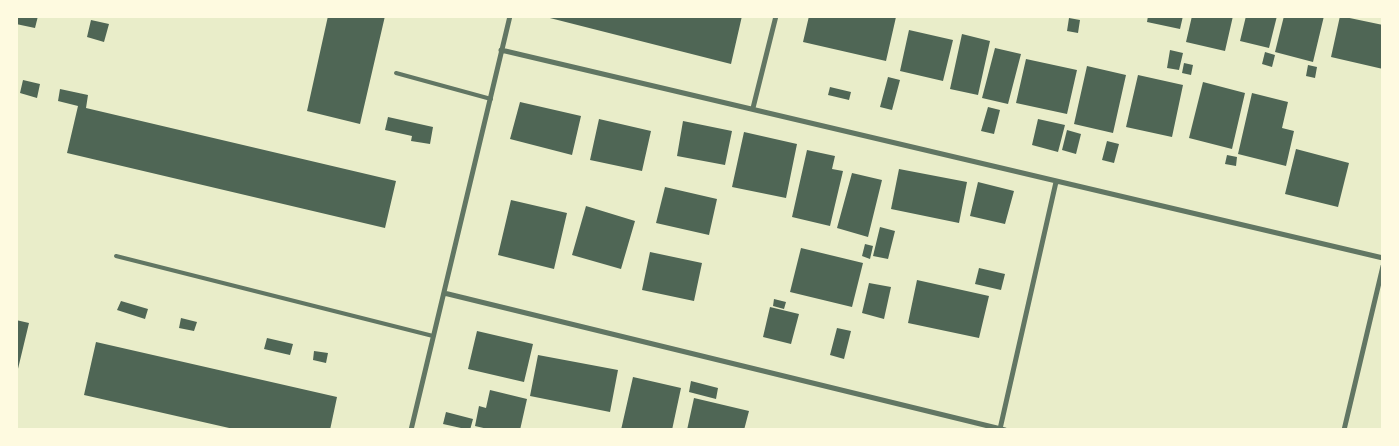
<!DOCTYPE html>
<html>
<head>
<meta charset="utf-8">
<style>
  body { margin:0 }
  #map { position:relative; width:1399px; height:446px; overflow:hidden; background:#e9edc9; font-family:Poppins,sans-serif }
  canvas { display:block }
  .frame { position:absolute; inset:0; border:18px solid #fefae0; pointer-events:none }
</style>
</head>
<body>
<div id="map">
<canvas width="1399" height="446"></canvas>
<div class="frame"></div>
</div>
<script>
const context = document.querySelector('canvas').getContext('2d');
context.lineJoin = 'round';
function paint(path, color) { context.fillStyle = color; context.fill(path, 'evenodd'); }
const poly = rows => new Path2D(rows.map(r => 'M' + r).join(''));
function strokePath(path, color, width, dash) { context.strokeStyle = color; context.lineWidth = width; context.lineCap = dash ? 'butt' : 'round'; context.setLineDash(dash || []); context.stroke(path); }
paint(poly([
  [16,16,38,16,35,28,16,24],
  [328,16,385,16,360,124,307,111],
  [542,16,742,16,731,64],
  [809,16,896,17,886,61,803,42],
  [1148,16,1183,16,1180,29,1147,22],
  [1192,16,1233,16,1225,51,1186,42],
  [1246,16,1277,16,1269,48,1240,41],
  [1284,16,1324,16,1313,62,1275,52],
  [1340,16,1383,25,1383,69,1331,57],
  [1069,18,1080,20,1078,33,1067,31],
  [91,20,109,24,104,42,87,37],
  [909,30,953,40,943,81,900,71],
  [962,34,990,41,978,95,950,89],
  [995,48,1021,54,1008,104,982,98],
  [1170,50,1183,53,1179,70,1167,68],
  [1265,52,1275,55,1272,67,1262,64],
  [1026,59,1077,70,1067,114,1016,103],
  [1184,63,1193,65,1191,75,1182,73],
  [1308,65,1317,67,1315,78,1306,76],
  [1087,66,1126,75,1113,133,1074,124],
  [1138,75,1183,85,1172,137,1126,127],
  [888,77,900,80,892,110,880,107],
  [23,80,40,84,37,98,20,93],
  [1203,82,1245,93,1232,149,1189,138],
  [830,87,851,92,849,100,828,95],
  [60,89,88,95,86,108,396,181,385,228,67,153,78,106,58,101],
  [1252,93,1288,102,1282,128,1294,131,1286,166,1238,154],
  [520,102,581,116,572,155,510,139],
  [988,107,1000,110,994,134,981,131],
  [388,117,433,127,430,144,411,141,412,136,385,130],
  [599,119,651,131,642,171,590,160],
  [1038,119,1065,125,1058,152,1032,145],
  [683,121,732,131,725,165,677,156],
  [1067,130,1081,134,1076,154,1062,150],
  [744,132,797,144,786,198,732,187],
  [1107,141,1119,144,1114,163,1102,160],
  [1296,149,1349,163,1338,207,1285,194],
  [807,150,835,156,832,169,843,171,830,226,792,217],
  [1227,155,1237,157,1236,166,1225,164],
  [899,169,967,182,959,223,891,209],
  [852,173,882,180,868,237,837,228],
  [978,182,1014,191,1005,224,970,216],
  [665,187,717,199,709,235,656,223],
  [511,200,567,213,554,269,498,255],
  [586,206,635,221,621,269,572,255],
  [880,227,895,231,888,259,873,256],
  [865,244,873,246,870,259,862,256],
  [801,248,863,263,852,307,790,292],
  [650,252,702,263,694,301,642,290],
  [979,268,1005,274,1001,290,975,284],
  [917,280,989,296,979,338,908,323],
  [869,283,891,287,884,319,862,313],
  [774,299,786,302,784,309,773,306],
  [121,301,148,309,145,319,117,310],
  [770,307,799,314,791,344,763,337],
  [181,318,197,322,194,331,179,328],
  [16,320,29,323,17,373,16,372],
  [837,328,851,331,844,359,830,355],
  [477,331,533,344,524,382,468,369],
  [267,338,293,344,290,355,264,349],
  [96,342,337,397,330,430,238,430,84,395],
  [314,351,328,353,326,363,313,360],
  [538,355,618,370,610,412,530,396],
  [633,377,681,388,672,430,621,430],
  [691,381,718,388,716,399,689,392],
  [490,390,527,399,520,430,492,430,475,426,479,406,486,408],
  [694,398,749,411,744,430,687,430],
  [446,412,473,419,470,430,443,424]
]), '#4f6655');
strokePath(poly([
  [396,73,491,99],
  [116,256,433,336]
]), '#617663', 4);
strokePath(poly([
  [501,50,1383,258],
  [753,108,776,16],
  [444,293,1005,430],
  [1000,429,1056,182],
  [411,430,510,16],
  [1344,430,1383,266]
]), '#617663', 5);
</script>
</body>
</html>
